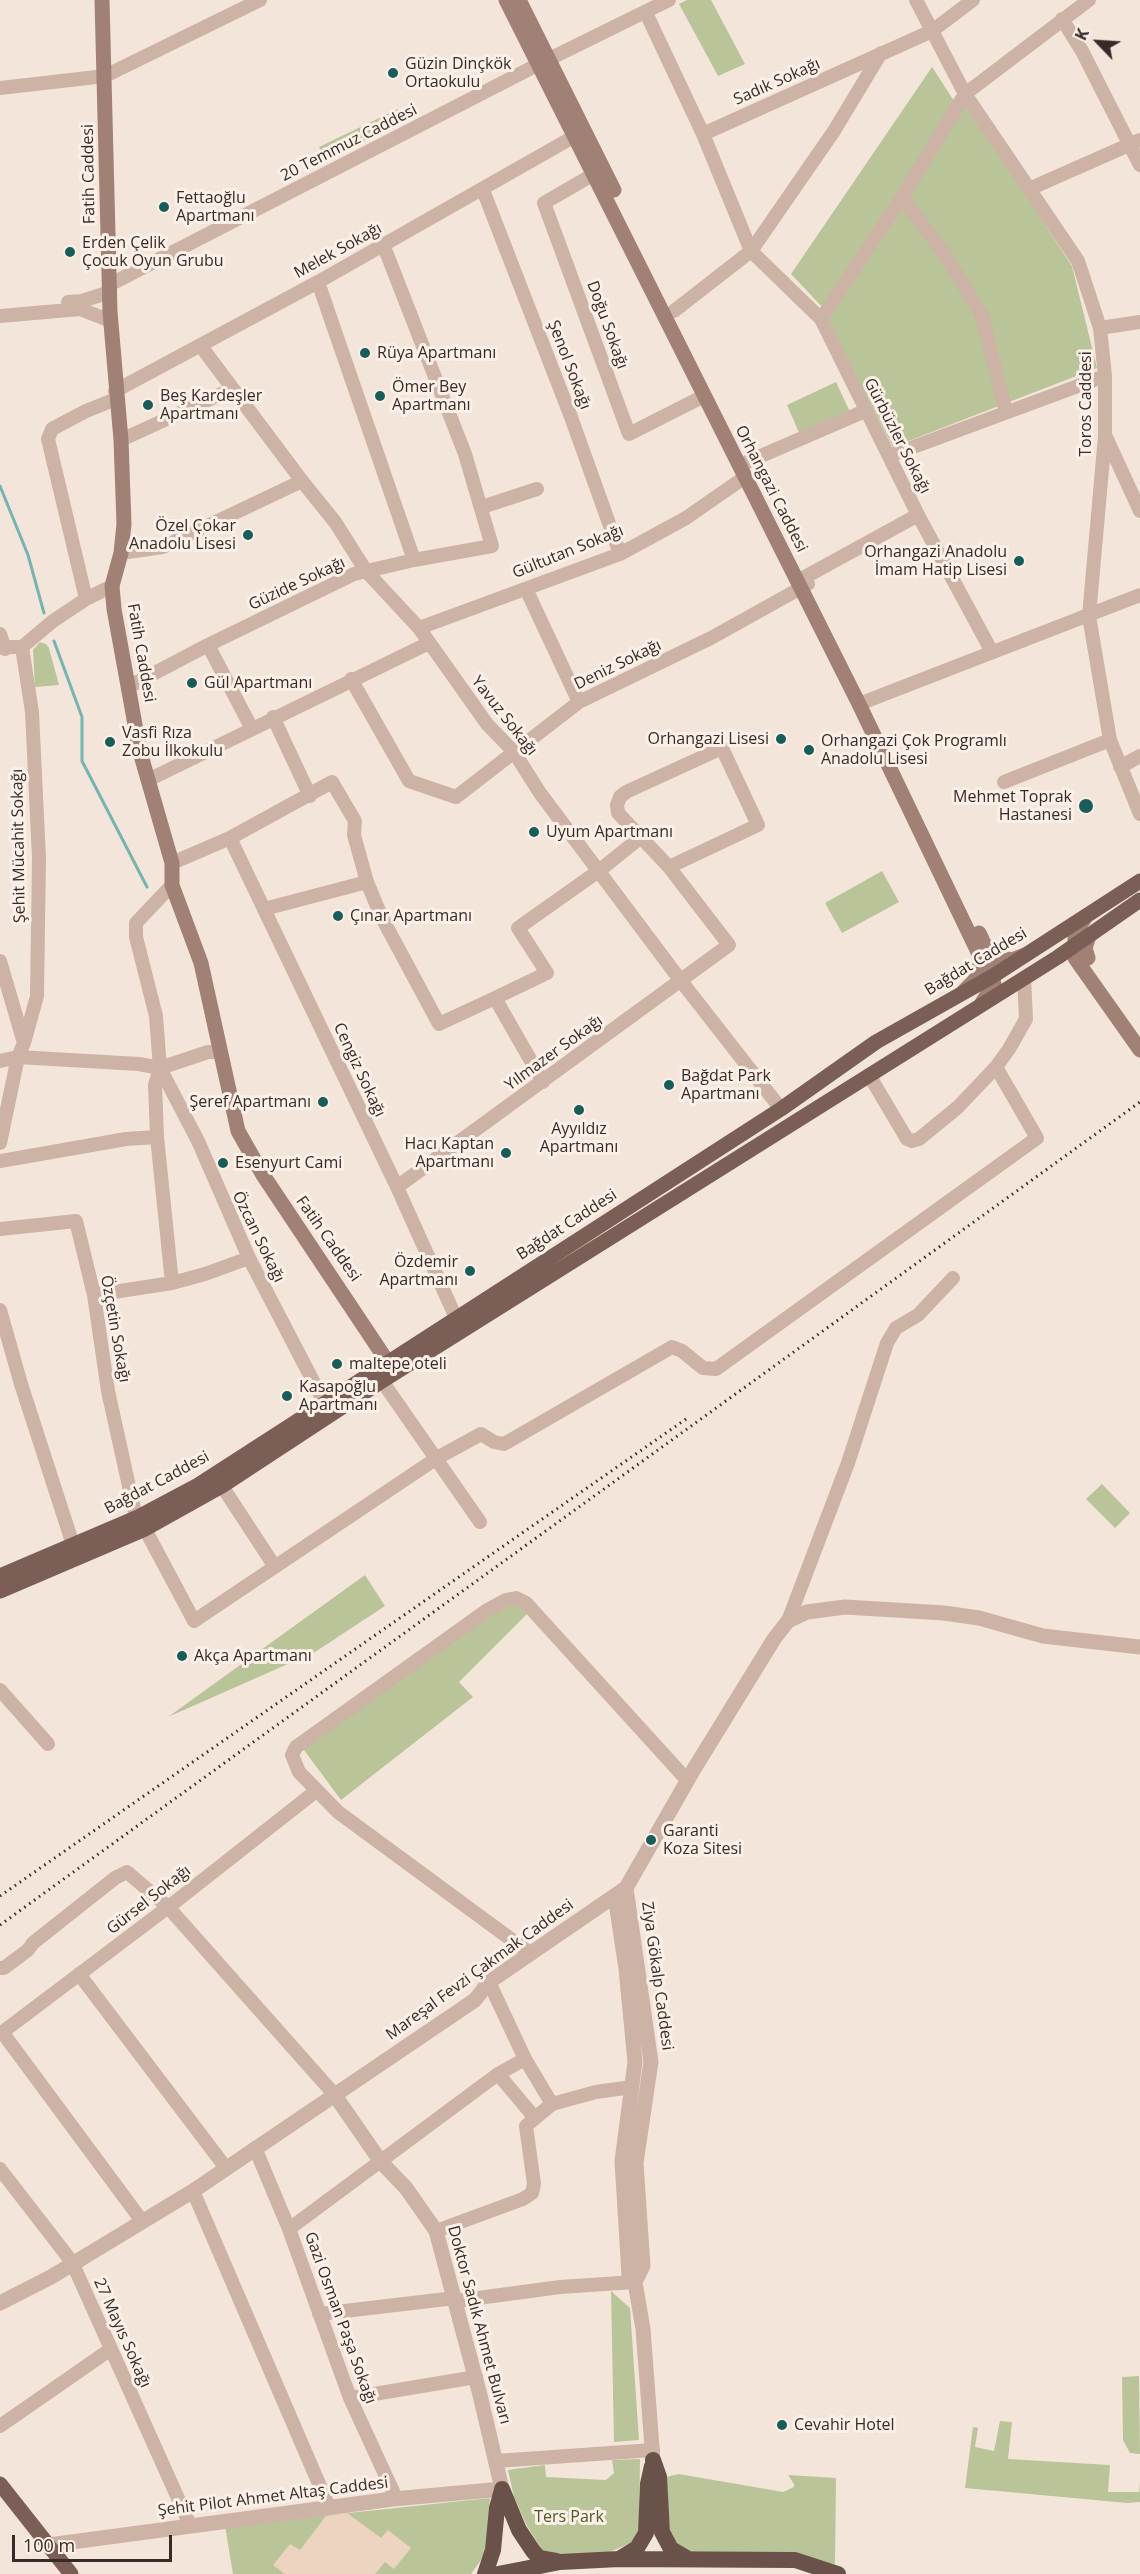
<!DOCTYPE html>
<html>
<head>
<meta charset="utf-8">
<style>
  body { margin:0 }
  #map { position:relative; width:1140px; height:2574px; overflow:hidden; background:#f4e5db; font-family:"Open Sans",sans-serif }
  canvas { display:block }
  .north { position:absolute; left:1068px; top:12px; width:60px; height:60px; -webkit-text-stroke:4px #fbf0e7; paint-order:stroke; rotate:295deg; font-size:16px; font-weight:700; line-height:24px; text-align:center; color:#382b27 }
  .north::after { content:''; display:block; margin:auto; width:21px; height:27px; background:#382b27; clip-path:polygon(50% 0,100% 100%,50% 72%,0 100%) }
  .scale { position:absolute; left:12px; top:2535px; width:160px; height:27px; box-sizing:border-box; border:3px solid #382b27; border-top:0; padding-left:8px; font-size:18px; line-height:21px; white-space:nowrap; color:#382b27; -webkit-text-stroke:4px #fbf0e7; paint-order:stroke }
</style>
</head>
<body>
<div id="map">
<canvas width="1140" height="2574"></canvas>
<div class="north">K</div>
<div class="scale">100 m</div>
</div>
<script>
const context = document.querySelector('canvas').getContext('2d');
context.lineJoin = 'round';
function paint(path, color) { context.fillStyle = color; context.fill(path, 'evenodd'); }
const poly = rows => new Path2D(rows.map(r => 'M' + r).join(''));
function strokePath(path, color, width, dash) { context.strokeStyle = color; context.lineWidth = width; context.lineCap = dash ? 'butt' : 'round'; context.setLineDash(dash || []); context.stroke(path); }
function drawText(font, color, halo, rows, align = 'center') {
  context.font = font + ' "Open Sans",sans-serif'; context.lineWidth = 6; context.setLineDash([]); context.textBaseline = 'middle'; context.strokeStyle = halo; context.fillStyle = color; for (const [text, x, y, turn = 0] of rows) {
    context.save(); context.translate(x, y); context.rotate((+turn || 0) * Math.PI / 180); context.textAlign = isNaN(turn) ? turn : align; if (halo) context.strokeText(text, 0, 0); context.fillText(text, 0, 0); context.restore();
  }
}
paint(poly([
  [687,0,711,0,745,64,718,76,679,4],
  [932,67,956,104,824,309,791,274],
  [966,104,1072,266,1097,368,893,447,827,319],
  [398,109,405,120,326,160,319,147],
  [836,382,850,412,800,435,787,405],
  [40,642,46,644,49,648,59,685,35,687,33,650],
  [882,871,899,902,842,933,825,903],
  [1102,1484,1130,1513,1115,1528,1086,1499],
  [365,1575,385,1606,315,1652,168,1717],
  [514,1603,522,1606,527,1614,459,1682,473,1697,341,1800,301,1746,503,1606],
  [611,2291,630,2308,639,2440,614,2442],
  [1139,2376,1140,2454,1130,2453,1123,2440,1122,2377],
  [1000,2421,1012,2422,1008,2459,1110,2465,1108,2492,1139,2492,1140,2483,1140,2502,1127,2503,965,2488,973,2427,978,2428,975,2447,994,2451],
  [640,2459,639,2531,631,2543,607,2553,567,2556,543,2551,527,2526,514,2497,508,2470,545,2465,546,2477,606,2480,614,2473,612,2460],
  [679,2474,783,2492,794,2487,794,2484,788,2475,836,2478,835,2564,685,2553,675,2545,670,2532,666,2477],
  [490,2498,486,2553,471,2574,233,2574,225,2526]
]), '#bac499');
paint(poly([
  [347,2513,381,2538,388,2530,411,2548,394,2569,385,2562,375,2574,285,2574,273,2565,290,2544,300,2550,326,2516]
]), '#edd4c0');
strokePath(poly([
  [0,486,28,555,44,613],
  [54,641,82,717,82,761,147,887]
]), '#77b3af', 3);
strokePath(poly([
  [916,0,965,94,1078,261,1100,328,1105,376,1105,436,1089,616,1110,740,1140,814],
  [646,13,703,134,751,251,821,319,918,515,992,652],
  [1062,19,1082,51,1140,165],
  [0,88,105,76,260,0],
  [703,134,932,31,973,0],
  [594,174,544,203,629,434,704,396],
  [1029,189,1140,140],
  [483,190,571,417,620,554],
  [902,197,946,256,982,316,1006,412],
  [318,282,414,560],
  [109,285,539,64,669,0],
  [68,302,82,301,110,292],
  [674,311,751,251,834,131,881,53],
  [0,316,80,309,111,321],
  [821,319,902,197,965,94,1089,0],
  [1100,328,1140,322],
  [200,345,302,481,335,522,366,571,419,628,487,724,514,752,540,793,681,981,781,1109],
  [115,391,318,282,575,136],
  [1106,437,1140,511],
  [121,440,232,389],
  [889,456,1105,376],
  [747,462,865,411],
  [482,507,537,489],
  [121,553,163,547,302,481],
  [805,577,918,515],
  [526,589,579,702],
  [86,599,48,439,52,429,86,411,116,399],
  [419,628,620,554,686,518,745,477],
  [0,634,5,649],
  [208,645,251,727],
  [0,647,22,647,53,621,86,599,112,586],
  [22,647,32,712,39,858,37,996,24,1043],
  [351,679,409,781,456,797,579,702,711,638,808,584],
  [128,687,208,645,354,574,414,560,492,546,465,454,383,244],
  [859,704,1140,595],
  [273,717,310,796],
  [1120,767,1140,756],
  [148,780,429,643],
  [1004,782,1110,740],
  [230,838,397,1187,456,1318],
  [172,863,230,838,332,782,355,821,354,835,367,882],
  [172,885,136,923,136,937,156,1016,160,1068,198,1141,249,1258,325,1404],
  [264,909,367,882,382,918,439,1024,495,998],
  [0,961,24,1043,18,1057,0,1143],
  [0,1061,18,1057,139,1064,160,1068,208,1052,219,1052],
  [160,1068,155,1085,157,1137,172,1283],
  [869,1075,907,1139,912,1141,919,1139,958,1107,996,1067,1009,1049,1026,1019,1024,978],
  [543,1082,495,998,547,973,518,928,600,870,641,837],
  [0,1161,126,1139,157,1137],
  [397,1187,729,945,669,867,618,813,617,805,620,797,626,792,722,748,758,825,669,867],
  [0,1229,76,1221,94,1295,108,1391,136,1518],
  [94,1295,172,1283,205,1274,249,1258],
  [0,1310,21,1384,76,1554],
  [382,1381,480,1522],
  [222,1486,275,1567],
  [145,1529,194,1621,437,1458,481,1434,494,1442,504,1444,672,1347,682,1351,703,1368,716,1369,1037,1138,996,1067],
  [788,1621,848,1463,887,1343,896,1328,918,1315,953,1278],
  [0,1690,48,1744],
  [531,1954,338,1812,299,1772,292,1755,296,1747,486,1611,506,1600,516,1598,526,1603,687,1780],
  [0,1968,4,1968,28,1950,33,1943,115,1878,127,1872,168,1907,334,2094],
  [79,1974,226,2168],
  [2,2032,142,2221],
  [0,2034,175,1902,316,1791],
  [525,2059,552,2104],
  [535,2118,552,2104,596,2092,632,2087],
  [255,2148,289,2229,350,2398,396,2498],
  [0,2169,72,2262,190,2525],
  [193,2191,329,2507],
  [289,2229,498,2074],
  [436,2231,523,2199,532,2193,534,2184,526,2126,535,2118,498,2074,525,2059,489,1982],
  [456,2301,560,2287,635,2282],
  [319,2314,455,2298],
  [350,2398,476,2377],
  [0,2426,111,2349],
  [496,2461,653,2450]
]), '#cdb3a5', 14);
strokePath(poly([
  [626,1888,651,2062,636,2163,643,2266,635,2282],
  [615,1896,626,1969,635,2062,622,2161,629,2275,635,2282,643,2329,653,2460],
  [0,2303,51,2277,193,2191,475,2000,489,1982,626,1888,694,1769,774,1639,788,1621,807,1612,845,1607,944,1613,979,1618,1043,1636,1140,1647],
  [49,2545,393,2499,502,2489,480,2395,436,2231,406,2188,381,2162,334,2094]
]), '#cdb3a5', 15);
strokePath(poly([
  [102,0,110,312,121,440,124,524,121,553,112,586,114,609,140,752,172,863,172,885,201,963,238,1131,263,1175,389,1364],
  [506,0,859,704,978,952,980,965,977,974,974,981,964,991],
  [519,0,614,190],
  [1085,918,1075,932,1075,958,1140,1050],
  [979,933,987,950,998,957,1012,960,1025,955],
  [1088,958,1085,948,1089,936],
  [982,1003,994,984,987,950]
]), '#a18176', 15);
strokePath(poly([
  [0,1576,136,1518,198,1485,781,1109,876,1042,993,976,1140,881],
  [0,1591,145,1529,222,1486,382,1381,1058,957,1140,900],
  [0,2484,71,2574]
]), '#7b5f57', 15);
strokePath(poly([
  [653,2460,659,2477,662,2532,671,2549,688,2559],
  [502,2489,519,2530,533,2551,539,2558,556,2561],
  [619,2559,637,2548,646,2533,648,2484,652,2466],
  [485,2574,493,2550,497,2508,502,2490],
  [498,2574,560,2562,619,2559,795,2560,838,2574]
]), '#6a514a', 16);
strokePath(poly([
  [0,1896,689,1417],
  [0,1925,1140,1102]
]), '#382b27', 3, [1.5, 4.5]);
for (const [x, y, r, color] of [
  [393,73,6,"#195d5a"],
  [164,207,6,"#195d5a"],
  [70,252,6,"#195d5a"],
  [365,353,6,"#195d5a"],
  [380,396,6,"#195d5a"],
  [148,405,6,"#195d5a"],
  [248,535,6,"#195d5a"],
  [1019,561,6,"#195d5a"],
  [192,683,6,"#195d5a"],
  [781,739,6,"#195d5a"],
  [110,742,6,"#195d5a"],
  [809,750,6,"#195d5a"],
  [1086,806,8,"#195d5a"],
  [534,832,6,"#195d5a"],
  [338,916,6,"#195d5a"],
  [669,1085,6,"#195d5a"],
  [323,1102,6,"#195d5a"],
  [579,1110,6,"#195d5a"],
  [506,1153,6,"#195d5a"],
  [223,1163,6,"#195d5a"],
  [470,1271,6,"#195d5a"],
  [337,1364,6,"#195d5a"],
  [287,1396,6,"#195d5a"],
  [182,1656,6,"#195d5a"],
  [651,1840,6,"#195d5a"],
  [782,2425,6,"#195d5a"]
]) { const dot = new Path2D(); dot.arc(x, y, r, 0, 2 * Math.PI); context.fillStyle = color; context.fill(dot); strokePath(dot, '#fbf0e7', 2); }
drawText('16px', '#382b27', '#fbf0e7', [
  ["Güzin Dinçkök",405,64],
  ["Ortaokulu",405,82],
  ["Fettaoğlu",176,198],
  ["Apartmanı",176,216],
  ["Erden Çelik",82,243],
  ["Çocuk Oyun Grubu",82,261],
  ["Rüya Apartmanı",377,353],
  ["Ömer Bey",392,387],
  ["Apartmanı",392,405],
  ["Beş Kardeşler",160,396],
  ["Apartmanı",160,414],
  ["Özel Çokar",236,526,"right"],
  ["Anadolu Lisesi",236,544,"right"],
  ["Orhangazi Anadolu",1007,552,"right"],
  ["İmam Hatip Lisesi",1007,570,"right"],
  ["Gül Apartmanı",204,683],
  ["Vasfi Rıza",122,733],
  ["Zobu İlkokulu",122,751],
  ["Orhangazi Lisesi",769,739,"right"],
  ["Orhangazi Çok Programlı",821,741],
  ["Anadolu Lisesi",821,759],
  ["Mehmet Toprak",1072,797,"right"],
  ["Hastanesi",1072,815,"right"],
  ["Uyum Apartmanı",546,832],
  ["Çınar Apartmanı",350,916],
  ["Bağdat Park",681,1076],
  ["Apartmanı",681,1094],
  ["Şeref Apartmanı",311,1102,"right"],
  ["Ayyıldız",579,1129,"center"],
  ["Apartmanı",579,1147,"center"],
  ["Hacı Kaptan",494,1144,"right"],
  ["Apartmanı",494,1162,"right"],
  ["Esenyurt Cami",235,1163],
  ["Özdemir",458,1262,"right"],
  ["Apartmanı",458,1280,"right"],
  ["maltepe oteli",349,1364],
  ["Kasapoğlu",299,1387],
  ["Apartmanı",299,1405],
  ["Akça Apartmanı",194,1656],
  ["Garanti",663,1831],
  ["Koza Sitesi",663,1849],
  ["Cevahir Hotel",794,2425]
], 'left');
drawText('16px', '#382b27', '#fbf0e7', [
  ["Sadık Sokağı",777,82,-24],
  ["20 Temmuz Caddesi",349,143,-27],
  ["Fatih Caddesi",89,174,-91],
  ["Melek Sokağı",338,251,-29],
  ["Doğu Sokağı",607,325,70],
  ["Şenol Sokağı",569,365,69],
  ["Toros Caddesi",1086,404,-90],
  ["Gürbüzler Sokağı",897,436,63],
  ["Orhangazi Caddesi",771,489,63],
  ["Gültutan Sokağı",568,552,-22],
  ["Güzide Sokağı",297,584,-25],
  ["Fatih Caddesi",141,653,80],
  ["Deniz Sokağı",618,665,-26],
  ["Yavuz Sokağı",504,716,52],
  ["Şehit Mücahit Sokağı",19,846,-91],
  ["Bağdat Caddesi",976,962,-31],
  ["Yılmazer Sokağı",554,1053,-36],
  ["Cengiz Sokağı",359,1070,65],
  ["Bağdat Caddesi",567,1225,-33],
  ["Özcan Sokağı",258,1237,64],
  ["Fatih Caddesi",328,1239,55],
  ["Özçetin Sokağı",115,1329,80],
  ["Bağdat Caddesi",157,1483,-28],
  ["Gürsel Sokağı",149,1900,-38],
  ["Mareşal Fevzi Çakmak Caddesi",480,1970,-36],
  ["Ziya Gökalp Caddesi",657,1976,82],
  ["Gazi Osman Paşa Sokağı",340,2318,70],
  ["Doktor Sadık Ahmet Bulvarı",479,2325,75],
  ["27 Mayıs Sokağı",122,2333,66],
  ["Şehit Pilot Ahmet Altaş Caddesi",273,2497,-7]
]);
drawText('16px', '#4c5929', '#fbf0e7', [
  ["Ters Park",569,2517]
]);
</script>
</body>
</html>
